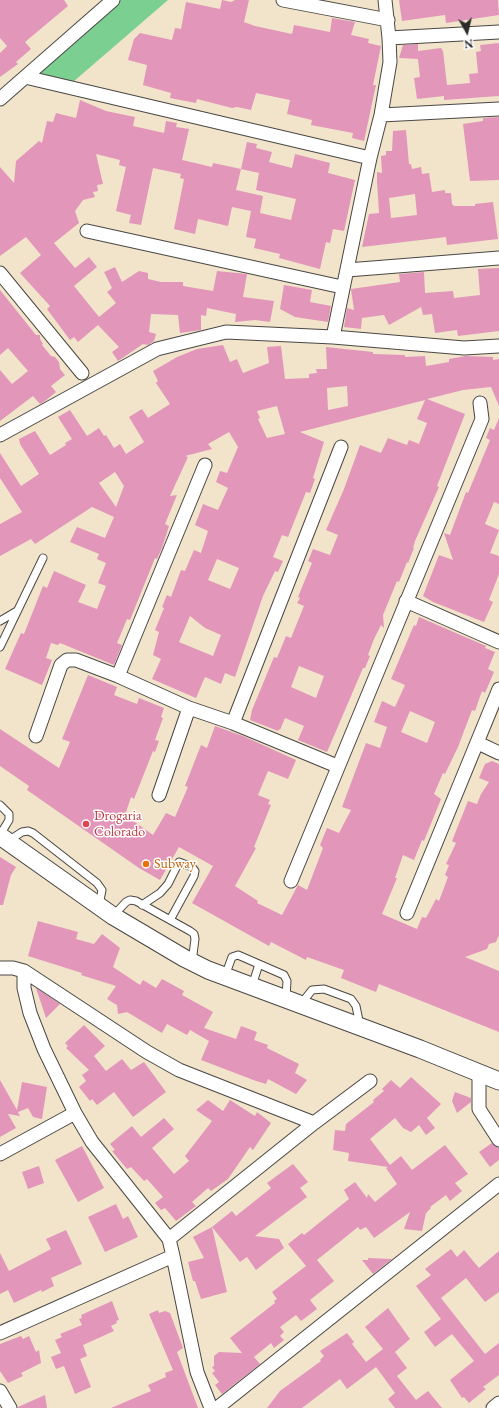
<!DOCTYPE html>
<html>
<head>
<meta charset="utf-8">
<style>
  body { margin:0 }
  #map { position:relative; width:499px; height:1408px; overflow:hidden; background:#f2e4ca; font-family:"EB Garamond",serif }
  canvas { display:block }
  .north { position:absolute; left:447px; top:12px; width:40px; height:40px; -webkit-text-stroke:3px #fff; paint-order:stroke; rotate:172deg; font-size:11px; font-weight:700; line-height:16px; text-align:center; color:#2b2b2b }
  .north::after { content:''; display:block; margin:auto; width:14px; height:18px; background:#2b2b2b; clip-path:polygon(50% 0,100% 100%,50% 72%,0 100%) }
</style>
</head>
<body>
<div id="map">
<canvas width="499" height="1408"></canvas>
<div class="north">N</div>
</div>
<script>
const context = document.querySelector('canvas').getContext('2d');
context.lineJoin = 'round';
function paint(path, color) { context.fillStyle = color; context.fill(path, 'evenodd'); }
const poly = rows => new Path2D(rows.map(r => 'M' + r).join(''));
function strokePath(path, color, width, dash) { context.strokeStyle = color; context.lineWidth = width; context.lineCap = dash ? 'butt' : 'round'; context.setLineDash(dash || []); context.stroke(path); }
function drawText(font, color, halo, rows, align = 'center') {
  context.font = font + ' "EB Garamond",serif'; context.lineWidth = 3; context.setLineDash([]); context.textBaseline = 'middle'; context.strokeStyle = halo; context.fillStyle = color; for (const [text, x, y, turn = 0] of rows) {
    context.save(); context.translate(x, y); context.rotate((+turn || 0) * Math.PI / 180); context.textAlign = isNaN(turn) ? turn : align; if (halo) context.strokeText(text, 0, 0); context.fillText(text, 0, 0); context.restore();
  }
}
paint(poly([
  [120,0,168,0,73,82,40,75,40,70]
]), '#7bcf91');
paint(poly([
  [0,0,64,0,68,6,25,42,31,49,16,62,18,64,0,77,0,53,7,46,0,38],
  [222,0,231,2,235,0,249,0,244,22,255,26,292,34,294,25,330,32,332,18,355,22,351,35,369,39,368,43,381,46,373,85,376,85,364,141,352,138,353,133,311,125,312,120,287,114,290,100,256,93,251,110,237,107,232,108,197,99,196,103,170,98,171,93,143,85,147,65,128,60,134,39,140,33,172,40,175,28,181,29,186,2,220,9],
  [399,0,498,0,499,15,446,23,445,15,402,21],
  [499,43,499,96,444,100,444,96,417,99,414,78,420,77,418,59,399,58,403,45,418,44,418,51,441,48,443,51,447,85,470,83,469,74,478,73,476,52,481,51,480,45],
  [80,100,106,111,135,117,133,126,164,133,166,121,177,123,176,127,189,129,182,160,212,167,213,163,241,169,236,190,263,196,260,213,291,220,296,199,256,190,259,173,241,169,247,142,257,144,256,148,272,152,269,162,292,168,295,154,330,163,328,173,355,180,344,231,333,229,330,243,326,242,320,269,279,258,280,254,254,248,256,239,246,237,251,211,232,207,228,226,198,219,195,234,174,229,184,179,180,178,181,174,153,168,141,225,129,223,131,215,116,211,126,167,119,165,120,160,96,154,103,184,97,185,98,191,93,192,95,197,83,200,75,211,79,223,54,243,75,268,89,257,97,267,74,286,99,317,116,303,107,292,112,288,104,272,115,267,122,282,139,271,148,273,148,279,161,282,183,282,183,286,213,291,217,271,247,274,243,297,274,301,270,322,255,320,235,322,236,314,207,308,206,316,201,315,201,330,180,333,178,315,151,314,149,332,156,334,154,341,148,345,143,344,118,361,112,352,119,347,98,325,78,342,74,337,70,340,47,309,50,306,20,273,41,255,26,237,0,256,0,167,14,183,16,161,39,141,42,143,47,121,53,122,56,113,76,118],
  [499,117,499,180,470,181,463,124,483,121,483,118],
  [406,130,409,164,411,164,412,169,421,167,422,174,429,173,432,192,445,190,445,193,451,193,452,204,454,206,475,206,475,204,493,202,498,239,447,245,446,237,362,247,369,214,379,213,377,181,377,172,382,173,381,156,386,155,386,151,392,151,393,131],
  [415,194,417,215,391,218,389,198],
  [499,268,499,331,458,336,457,330,435,333,432,314,423,315,421,307,389,325,384,315,362,318,361,329,344,327,347,308,354,310,351,289,400,282,399,274,424,272,425,293,453,291,454,298,480,295,478,269],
  [284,285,312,290,310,302,331,306,328,322,295,317,280,309],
  [0,290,36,335,40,335,40,339,43,344,42,345,51,356,55,357,59,362,60,369,65,375,51,386,56,392,45,401,40,404,33,396,0,421,0,370,12,384,28,371,8,348,0,355],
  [223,345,230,362,237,359,243,373,269,363,267,347,281,346,285,379,309,378,309,374,317,373,316,369,327,369,326,347,373,352,373,354,405,355,405,357,425,356,426,366,449,362,449,359,466,356,493,357,493,360,499,359,499,406,491,387,463,390,427,399,465,414,437,486,439,487,415,541,413,548,414,548,408,563,407,562,399,582,397,581,383,615,384,628,381,625,374,639,368,655,370,656,365,668,363,668,327,752,298,740,304,726,285,718,280,730,279,729,278,731,250,720,252,710,274,657,277,658,286,636,291,638,304,606,297,603,300,598,298,597,312,563,308,561,313,549,330,555,338,535,326,530,344,489,360,445,381,453,388,438,407,445,409,440,419,444,427,423,417,419,425,400,300,432,324,442,313,478,315,479,310,493,306,492,288,537,282,535,273,557,283,561,278,572,275,571,263,596,235,677,225,673,221,684,205,677,196,698,152,679,161,659,153,655,159,632,155,630,164,608,162,607,167,595,171,597,181,570,185,571,194,550,201,553,208,531,195,525,203,504,218,510,228,488,216,482,220,471,227,473,238,447,229,432,208,444,212,449,185,456,188,457,170,496,177,495,165,524,169,526,162,548,157,559,155,558,130,620,127,619,117,643,122,645,114,665,60,643,58,645,51,643,46,658,52,660,42,685,5,669,21,633,24,634,43,586,47,588,54,571,86,585,78,602,97,609,106,586,98,583,106,563,97,559,99,554,70,542,77,527,105,538,114,517,92,507,35,544,31,539,0,556,0,524,22,512,0,478,0,453,21,486,39,474,20,444,19,439,35,431,50,455,66,445,65,443,72,439,58,417,70,410,87,436,99,428,104,436,106,435,114,448,120,444,126,454,144,442,129,417,142,409,148,418,170,404,156,383,158,381,153,371,177,357,197,349],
  [347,386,348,406,328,410,327,388],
  [277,406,285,434,267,438,258,419,260,418,257,411],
  [115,472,124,486,116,507,99,483],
  [217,559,239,568,230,589,208,580],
  [190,616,205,628,221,635,213,656,179,642],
  [299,666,324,676,316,698,291,687],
  [499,418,499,504,494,502,485,524,499,530,490,553,499,556,499,574,489,600,493,602,484,622,433,602,423,596,439,555,453,560,444,533,450,535,466,492,468,493,490,440,486,438,490,428,494,430],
  [419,617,486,646,485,648,495,652,488,669,494,672,485,693,482,691,475,711,472,710,458,747,445,774,443,773,434,794,441,799,424,841,422,840,414,860,403,855,395,878,397,878,382,914,417,929,422,917,426,918,436,899,439,901,448,877,445,875,449,865,446,864,456,843,452,841,468,801,477,804,481,794,489,782,479,778,485,764,492,761,499,764,499,935,496,942,489,944,487,949,465,957,499,971,499,1032,379,984,376,992,341,978,344,970,307,957,306,960,271,942,269,946,242,931,192,903,213,866,179,847,160,880,139,868,27,790,29,786,0,766,0,729,59,768,70,742,62,739,88,675,117,687,114,695,137,704,139,698,164,708,161,717,163,718,155,740,159,741,155,752,153,751,134,799,131,797,125,815,153,835,166,813,175,817,188,787,185,786,201,745,207,748,215,726,243,736,296,760,288,779,268,771,258,795,270,800,268,804,271,805,254,847,256,848,235,886,258,901,257,903,282,915,298,885,307,890,323,848,320,845,327,828,339,833,351,810,342,807,366,743,380,748,387,727,374,722,382,701,395,707,405,685,391,679,414,625,416,626],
  [410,711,435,722,427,743,401,732],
  [0,857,16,867,11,875,3,905,0,905],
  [38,921,78,932,76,939,94,944,102,934,120,948,113,967,140,985,143,980,156,988,162,979,184,991,182,995,213,1012,204,1028,236,1039,241,1026,257,1032,254,1040,268,1045,267,1048,299,1064,295,1073,307,1080,296,1094,268,1079,266,1084,256,1081,201,1060,209,1041,190,1030,187,1035,167,1024,162,1033,127,1012,118,1014,117,1005,107,999,116,986,81,975,82,973,28,956],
  [36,988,60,1004,46,1018],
  [84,1025,105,1046,94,1056,106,1071,122,1059,131,1070,144,1062,166,1092,133,1117,114,1092,97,1105,92,1099,90,1101,79,1087,86,1081,82,1075,89,1070,66,1048,68,1046,65,1043],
  [411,1077,441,1104,427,1118,435,1128,426,1135,419,1125,411,1132,403,1128,395,1118,370,1139,390,1165,401,1156,412,1170,445,1145,468,1174,455,1183,462,1191,450,1201,446,1195,430,1207,431,1208,426,1213,422,1231,404,1229,410,1212,374,1238,366,1227,360,1230,358,1227,317,1260,334,1281,310,1300,317,1309,301,1321,296,1315,280,1327,284,1332,280,1336,284,1340,274,1348,271,1343,254,1357,260,1364,222,1394,215,1385,219,1382,212,1373,215,1371,212,1367,214,1366,214,1356,219,1352,242,1353,230,1338,275,1303,274,1301,277,1299,272,1292,306,1266,288,1244,302,1233,304,1235,349,1199,344,1190,355,1182,367,1198,368,1194,375,1202,397,1184,386,1168,388,1167,348,1161,349,1153,333,1150,335,1130,345,1131,346,1124,374,1102,373,1100,384,1091,382,1089,391,1080,400,1088],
  [0,1080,17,1110,22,1082,47,1087,42,1119,33,1117,28,1108,18,1112,20,1116,8,1114,16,1128,0,1137],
  [455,1092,471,1098,471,1102,457,1113,452,1101],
  [208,1100,223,1111,230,1100,255,1116,257,1112,271,1123,253,1150,250,1147,228,1179,211,1191,208,1188,192,1202,196,1206,176,1221,165,1208,161,1210,155,1203,163,1197,147,1179,144,1181,131,1167,127,1169,112,1151,115,1150,110,1144,132,1126,141,1137,164,1118,174,1129,152,1148,174,1174,189,1161,185,1156,212,1121,196,1110],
  [492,1143,499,1148,499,1160,490,1167,479,1152],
  [82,1146,104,1188,78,1202,55,1160],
  [293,1164,308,1182,300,1188,307,1197,255,1236,279,1239,284,1248,256,1270,247,1257,240,1262,212,1227,232,1211,236,1216,271,1188,267,1183],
  [39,1166,44,1183,28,1189,22,1172],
  [116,1204,123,1219,128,1216,138,1237,105,1252,88,1217],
  [212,1227,227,1292,201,1299,195,1281,193,1281,188,1262,204,1258,193,1237],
  [66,1230,82,1264,51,1278,54,1286,42,1292,41,1290,14,1303,8,1290,0,1294,0,1253,9,1271,51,1249,46,1239],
  [451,1249,457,1257,464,1250,479,1268,499,1251,499,1292,485,1302,466,1278,441,1298,485,1354,499,1343,499,1375,483,1387,486,1389,469,1403,464,1397,462,1398,450,1380,474,1361,452,1334,435,1347,424,1332,441,1319,416,1286,431,1275,425,1269],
  [368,1258,392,1259,373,1274,362,1260,368,1260],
  [112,1301,119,1320,116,1321,117,1323,111,1326,114,1331,83,1345,87,1356,80,1359,91,1387,75,1394,64,1366,56,1369,51,1357,61,1353,55,1340,62,1337,60,1334,82,1325,79,1319,82,1318,81,1315],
  [388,1308,410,1339,395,1352,407,1368,397,1376,416,1400,428,1391,442,1408,395,1408,388,1399,395,1393,376,1367,347,1389,340,1379,302,1408,267,1408,280,1391,321,1361,320,1360,324,1356,320,1351,347,1333,354,1342,352,1344,366,1362,383,1349,365,1327],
  [158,1310,159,1313,165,1311,170,1313,183,1348,177,1352,198,1408,111,1408,151,1391,148,1385,166,1377,165,1373,173,1370,149,1314],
  [21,1336,23,1339,29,1336,36,1352,39,1350,41,1363,21,1373,23,1376,8,1383,0,1371,0,1344],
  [45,1395,47,1408,18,1408,18,1407]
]), '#e296ba');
const service = poly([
  [0,621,17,611],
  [0,647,43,558],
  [0,805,9,814,9,820,0,835],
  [8,841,22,832,28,831,33,833,97,883,102,890,99,905],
  [142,905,160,893,168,884,179,862,192,867,195,871,194,876,170,920],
  [113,916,126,902,130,900,136,901,190,931,194,934,195,939,192,962],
  [225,976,232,957,238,955,284,975,287,981,286,998],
  [252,986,259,964],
  [301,1004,312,990,324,989,351,999,356,1006,360,1026]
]);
const minor = poly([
  [283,0,388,20],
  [389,38,499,32],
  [25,77,370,158],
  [0,99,113,0],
  [381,115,499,109],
  [87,231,342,287],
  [347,270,499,258],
  [0,273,82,373],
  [333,337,370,158,381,115,390,62,389,38,385,0],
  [0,435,157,349,226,332,333,337,464,348,499,346],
  [406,601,499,642],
  [118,676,205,465],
  [233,723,341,447],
  [36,736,61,665,67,660,76,660,118,676,189,708,233,723,337,766],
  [478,743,499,753],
  [159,795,189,708],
  [291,881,482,419,480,403],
  [407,913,499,689],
  [0,968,13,968,24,971,147,1052,179,1070,314,1123],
  [479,1073,479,1109,499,1140],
  [0,1154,75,1113],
  [169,1239,314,1123,370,1081],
  [173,1256,197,1372,211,1408],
  [0,1333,173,1256,169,1239,92,1142,75,1113,44,1049,30,1013,24,988,24,971],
  [0,1391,10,1408],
  [217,1408,499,1184],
  [493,1408,499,1403]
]);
const tertiary = poly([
  [0,836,113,916,184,958,208,970,420,1049,499,1081]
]);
strokePath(service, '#494743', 9);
strokePath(minor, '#494743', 15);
strokePath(tertiary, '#494743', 19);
strokePath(service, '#fff', 7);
strokePath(minor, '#fff', 13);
strokePath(tertiary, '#fff', 17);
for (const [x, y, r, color] of [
  [86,824,4,"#e0444e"],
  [146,864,4,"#e8710a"]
]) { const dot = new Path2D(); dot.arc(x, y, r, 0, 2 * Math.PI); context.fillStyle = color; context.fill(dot); strokePath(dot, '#fff', 1.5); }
drawText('14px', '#be3a42', '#fff', [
  ["Drogaria",94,816],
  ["Colorado",94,832]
], 'left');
drawText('14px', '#c56008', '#fff', [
  ["Subway",154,864]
], 'left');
</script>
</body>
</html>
